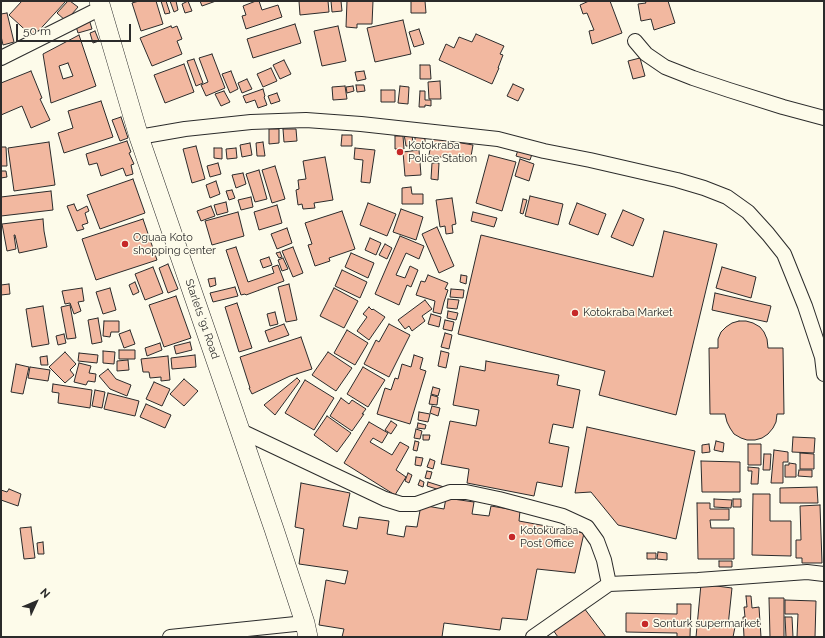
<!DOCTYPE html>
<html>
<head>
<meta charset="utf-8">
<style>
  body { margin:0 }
  #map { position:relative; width:825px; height:638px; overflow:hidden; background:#fdfbea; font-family:Raleway,sans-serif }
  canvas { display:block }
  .frame { position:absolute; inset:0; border:2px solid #2b2b2b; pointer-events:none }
  .north { position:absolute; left:16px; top:582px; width:40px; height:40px; -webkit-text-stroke:3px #fdfbea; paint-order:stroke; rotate:46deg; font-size:11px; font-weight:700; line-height:16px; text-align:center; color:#2b2b2b }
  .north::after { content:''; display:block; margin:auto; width:14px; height:18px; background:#2b2b2b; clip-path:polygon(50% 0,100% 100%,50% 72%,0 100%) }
  .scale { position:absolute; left:16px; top:24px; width:115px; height:18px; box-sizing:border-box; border:2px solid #2b2b2b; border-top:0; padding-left:5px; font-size:12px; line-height:14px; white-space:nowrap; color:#2b2b2b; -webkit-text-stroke:3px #fdfbea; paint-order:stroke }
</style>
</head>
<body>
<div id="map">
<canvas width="825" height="638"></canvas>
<div class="frame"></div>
<div class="north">N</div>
<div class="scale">50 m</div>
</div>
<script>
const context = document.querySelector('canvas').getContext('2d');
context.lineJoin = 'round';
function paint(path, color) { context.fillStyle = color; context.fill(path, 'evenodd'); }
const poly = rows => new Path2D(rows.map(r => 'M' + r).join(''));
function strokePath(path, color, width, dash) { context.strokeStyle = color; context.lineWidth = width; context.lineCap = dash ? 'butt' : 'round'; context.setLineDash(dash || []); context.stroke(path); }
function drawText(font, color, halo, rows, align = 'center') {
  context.font = font + ' Raleway,sans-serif'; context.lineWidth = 3; context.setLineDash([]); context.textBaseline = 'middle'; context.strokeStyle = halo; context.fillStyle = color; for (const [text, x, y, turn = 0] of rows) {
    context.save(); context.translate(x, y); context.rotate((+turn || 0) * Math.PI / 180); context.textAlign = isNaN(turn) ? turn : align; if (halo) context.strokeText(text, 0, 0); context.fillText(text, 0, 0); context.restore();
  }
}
const building = poly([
  [22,1,66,1,33,37,9,15,22,1],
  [68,1,70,1,78,7,66,21,57,13,68,1],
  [139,1,156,1,163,24,141,31,132,3,139,1],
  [161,1,166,1,170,13,165,14,161,1],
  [170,1,176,1,178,10,174,12,170,1],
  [188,1,192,11,185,13,182,4,188,1],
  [200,1,216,1,202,6,200,1],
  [256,1,259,1,262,10,278,5,282,17,246,29,242,16,246,15,243,6,256,1],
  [299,1,328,1,329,12,300,15,299,1],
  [331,1,341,1,342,11,332,12,331,1],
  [347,1,373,1,372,24,357,24,357,28,346,27,347,1],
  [411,1,425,1,426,13,411,13,411,1],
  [589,1,610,1,622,33,598,42,592,44,589,31,594,30,587,13,583,14,580,5,589,1],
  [645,1,668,1,675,23,654,30,651,19,641,21,638,4,646,3,645,1],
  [7,13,14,42,3,45,1,36,1,14,7,13],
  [89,19,92,29,78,33,75,23,89,19],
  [403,20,411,54,375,62,367,28,403,20],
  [295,24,301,43,253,58,247,39,295,24],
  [171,26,172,28,177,26,182,39,177,41,182,54,152,66,140,38,171,26],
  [338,26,346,61,322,66,314,31,338,26],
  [419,29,424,44,414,47,409,32,419,29],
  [95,31,99,41,93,43,90,33,95,31],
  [476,34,504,46,500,54,503,55,498,68,499,68,492,84,439,60,446,44,454,48,459,37,472,42,476,34],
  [79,35,96,86,51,103,43,54,79,35],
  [68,63,73,76,63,79,59,66,68,63],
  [212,54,225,88,206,96,201,85,208,82,199,58,212,54],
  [640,58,645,76,633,79,628,61,640,58],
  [194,59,203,83,196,86,187,61,194,59],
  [284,60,291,74,280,79,273,65,284,60],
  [184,64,194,92,165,103,154,75,184,64],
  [420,65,430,65,431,79,420,79,420,65],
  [271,68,277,81,263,87,257,74,271,68],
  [31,71,42,98,40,99,50,120,31,128,22,106,1,115,1,83,31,71],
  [231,71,238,89,230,93,222,74,231,71],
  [364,71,366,79,357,81,355,72,364,71],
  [247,79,252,89,242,93,238,83,247,79],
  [440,81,441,99,429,99,428,82,440,81],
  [513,84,524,89,518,101,507,96,513,84],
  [356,85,364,85,365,91,357,92,356,85],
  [345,86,347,99,333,100,332,87,345,86],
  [353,86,354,91,347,93,346,87,353,86],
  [400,86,409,87,408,104,398,103,400,86],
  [263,89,265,96,264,97,267,105,258,108,255,100,246,103,243,96,263,89],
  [381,90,395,90,395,102,381,102,381,90],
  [224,91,230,102,221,106,215,94,224,91],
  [420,91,425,91,425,100,431,100,431,106,425,105,425,107,419,107,420,91],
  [277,93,280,101,271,104,268,96,277,93],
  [101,101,113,137,64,153,58,133,73,128,68,111,101,101],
  [121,117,128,138,120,141,112,120,121,117],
  [269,129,279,129,279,143,269,144,269,129],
  [283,129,296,129,297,141,284,142,283,129],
  [412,133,413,146,406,146,404,134,412,133],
  [415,134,425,134,425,147,415,147,415,134],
  [342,135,352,135,352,146,341,146,342,135],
  [395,136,403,136,404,149,395,149,395,136],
  [432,138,473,145,470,162,429,155,432,138],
  [127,141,131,152,129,153,134,164,131,165,133,174,126,176,123,168,101,176,97,163,89,165,86,154,127,141],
  [49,142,55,185,14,191,8,148,49,142],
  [263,142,265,156,257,156,256,143,263,142],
  [250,143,252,155,242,157,240,145,250,143],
  [196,146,205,179,192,183,183,149,196,146],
  [1,147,6,147,7,166,1,166,1,147],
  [214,148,222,148,222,159,214,158,214,148],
  [236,148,237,158,227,159,226,149,236,148],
  [355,148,375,150,370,183,361,182,363,160,354,159,355,148],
  [419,150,421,175,405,176,403,152,419,150],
  [518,150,532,154,530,160,516,156,518,150],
  [489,155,516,162,502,211,476,203,489,155],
  [325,157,333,200,314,203,315,208,303,209,302,204,298,205,296,190,299,189,298,180,306,179,303,161,325,157],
  [520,159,534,164,529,181,515,176,520,159],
  [218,163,221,174,210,177,207,166,218,163],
  [432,163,439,163,438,180,431,179,432,163],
  [275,166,285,199,272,203,262,170,275,166],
  [259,170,267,199,255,202,246,174,259,170],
  [1,171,6,171,7,177,1,178,1,171],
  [243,173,246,184,236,188,232,175,243,173],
  [133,179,145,213,100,229,87,195,133,179],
  [216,181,220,194,210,198,206,185,216,181],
  [411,187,412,194,423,194,423,204,402,204,402,188,411,187],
  [232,190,235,198,229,200,226,191,232,190],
  [51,191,53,210,1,216,1,197,51,191],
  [530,196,563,204,558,225,525,216,530,196],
  [251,197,253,207,241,210,238,200,251,197],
  [452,198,456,224,452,225,453,233,446,234,445,226,440,227,436,200,452,198],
  [523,199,527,200,523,214,520,213,523,199],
  [226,202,228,212,217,215,214,205,226,202],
  [368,203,396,214,387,236,360,225,368,203],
  [577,203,606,214,598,235,569,224,577,203],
  [74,204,77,211,87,206,89,211,85,213,88,223,82,225,84,229,77,231,67,206,74,204],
  [277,205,282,223,259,230,254,212,277,205],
  [211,206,215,216,201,221,197,211,211,206],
  [401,209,423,217,416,240,393,232,401,209],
  [623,210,644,219,633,246,611,237,623,210],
  [342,211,355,249,329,258,330,261,315,266,308,245,312,244,305,223,342,211],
  [238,212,244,236,212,245,205,221,238,212],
  [473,212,497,218,494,227,471,221,473,212],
  [43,219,44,231,47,247,19,253,15,235,14,235,16,249,7,251,2,224,43,219],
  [143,219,157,260,96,280,82,239,143,219],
  [437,227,454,266,439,273,422,234,437,227],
  [287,228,292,243,277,249,271,234,287,228],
  [664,231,717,244,676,415,599,395,605,371,458,334,481,235,653,277,664,231],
  [400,236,424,246,419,259,406,253,396,275,405,278,410,266,418,270,411,287,407,285,399,305,375,294,400,236],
  [370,238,381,243,376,255,365,250,370,238],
  [385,244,392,248,387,259,379,255,385,244],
  [236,247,248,282,274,273,272,267,278,265,284,281,246,295,245,294,241,295,226,250,236,247],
  [293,247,303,273,293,277,282,251,293,247],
  [280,252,282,257,279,258,276,253,280,252],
  [351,253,374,263,368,278,345,267,351,253],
  [269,257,272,265,263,268,260,260,269,257],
  [283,258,288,269,282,271,278,260,283,258],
  [168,264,178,289,168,293,159,268,168,264],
  [153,267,163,293,145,300,135,274,153,267],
  [722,267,756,277,751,298,716,288,722,267],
  [342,270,367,282,360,298,335,286,342,270],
  [428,275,448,283,445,289,448,290,444,302,441,314,433,312,435,301,416,295,421,281,425,282,428,275],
  [461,275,467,276,466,284,460,282,461,275],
  [215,278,216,285,210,287,208,279,215,278],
  [135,282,139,292,133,295,129,285,135,282],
  [9,284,10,294,1,295,1,285,9,284],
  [289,284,297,320,286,322,278,287,289,284],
  [235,287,238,296,213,302,210,293,235,287],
  [82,288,84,301,78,302,81,311,74,314,70,303,65,304,62,291,82,288],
  [110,288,116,310,103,314,96,292,110,288],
  [334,288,358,301,344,328,320,316,334,288],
  [451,289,464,290,463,298,450,297,451,289],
  [715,293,771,306,767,322,712,310,715,293],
  [176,296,191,338,164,347,149,305,176,296],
  [448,299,459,300,457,309,447,308,448,299],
  [425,300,432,309,422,316,425,321,412,331,409,326,405,329,398,320,425,300],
  [237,303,252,348,239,352,225,307,237,303],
  [70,305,76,338,67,339,61,307,70,305],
  [43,306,49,344,32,347,26,309,43,306],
  [369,307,372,310,373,309,385,317,369,340,357,331,367,317,363,314,369,307],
  [448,311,458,313,456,320,447,318,448,311],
  [275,312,278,324,270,326,267,314,275,312],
  [431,314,441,317,439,327,428,324,431,314],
  [98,318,102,342,92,344,88,320,98,318],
  [445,320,454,322,452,331,443,329,445,320],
  [104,321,119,321,119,332,111,332,110,337,103,336,104,321],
  [739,321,746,321,753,323,760,327,764,332,767,339,768,348,783,348,784,414,777,414,776,422,773,428,768,434,762,438,755,440,747,440,741,438,734,434,730,428,727,422,725,414,710,414,709,348,718,348,718,339,721,332,726,327,732,323,739,321],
  [284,324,289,335,269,342,265,331,284,324],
  [389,324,410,335,389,377,364,364,376,340,379,342,389,324],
  [130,330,135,344,124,348,119,334,130,330],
  [347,330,368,343,355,365,334,353,347,330],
  [445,333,452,335,449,349,441,347,445,333],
  [64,334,66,343,58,345,56,336,64,334],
  [301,337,312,369,290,376,252,394,249,388,250,388,240,357,301,337],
  [190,342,192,350,176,354,174,346,190,342],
  [160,343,162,350,147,356,145,348,160,343],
  [119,350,135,350,135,359,119,359,119,350],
  [103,351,115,352,114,364,103,363,103,351],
  [441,351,449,353,446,368,438,366,441,351],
  [65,352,76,364,70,370,74,375,65,383,49,367,65,352],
  [328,352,352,368,336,391,312,375,328,352],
  [79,353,98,355,97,363,78,361,79,353],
  [195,355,196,367,172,369,171,358,195,355],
  [414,355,423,358,420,369,426,371,410,424,377,414,385,388,391,390,395,378,398,379,402,364,411,367,414,355],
  [47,356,48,365,41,365,40,357,47,356],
  [168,356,170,380,161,381,161,377,150,378,149,372,143,372,141,359,168,356],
  [128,360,129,370,117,371,117,361,128,360],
  [486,361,559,375,557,385,580,390,573,428,553,424,549,443,569,447,562,487,537,482,534,496,467,483,469,469,441,464,450,421,476,426,479,410,453,405,460,366,485,371,486,361],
  [79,363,91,366,89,373,96,374,95,382,88,381,86,385,74,382,79,363],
  [16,364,29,367,23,394,11,392,16,364],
  [30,367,50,370,48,381,28,378,30,367],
  [363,367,385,380,368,407,347,394,363,367],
  [108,369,116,379,131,385,127,396,110,389,99,376,108,369],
  [297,378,300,381,275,415,264,405,297,378],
  [184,379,198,391,184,406,170,394,184,379],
  [305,380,334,398,314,430,285,413,305,380],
  [154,382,170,389,162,406,146,399,154,382],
  [53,384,92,390,90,408,58,403,59,393,52,392,53,384],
  [433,387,440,389,438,396,431,394,433,387],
  [95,390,105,392,102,408,92,406,95,390],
  [108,393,139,401,135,416,104,409,108,393],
  [431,395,438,397,437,405,429,404,431,395],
  [341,398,349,404,352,400,366,409,362,414,364,414,352,431,330,416,341,398],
  [146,404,171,415,165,428,140,417,146,404],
  [432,406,440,408,438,416,430,413,432,406],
  [419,412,430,414,428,422,418,420,419,412],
  [327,416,351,433,337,452,314,435,327,416],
  [391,421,397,425,391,434,385,430,391,421],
  [369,422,388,433,382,443,373,438,370,442,392,455,400,442,409,447,396,470,406,477,395,495,344,463,369,422],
  [418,423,426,425,425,429,417,428,418,423],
  [587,427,695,451,676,539,618,525,591,492,575,493,587,427],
  [416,429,422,431,420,439,414,438,416,429],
  [423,435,430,435,429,440,423,440,423,435],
  [793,437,815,438,814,453,792,452,793,437],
  [415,441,419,442,417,451,413,450,415,441],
  [716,441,724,443,723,452,714,450,716,441],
  [709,444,710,452,702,453,702,445,709,444],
  [748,444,761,444,761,465,748,465,748,444],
  [774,450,788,452,788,462,783,462,783,483,771,483,774,450],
  [800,453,814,454,814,469,800,469,800,453],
  [764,454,771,454,770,470,763,470,764,454],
  [416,457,423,458,421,466,415,465,416,457],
  [430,459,435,461,433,469,427,467,430,459],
  [701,461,740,462,740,492,702,492,701,461],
  [789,463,796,464,796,477,785,477,785,465,789,465,789,463],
  [748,467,759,468,758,484,751,484,752,471,748,471,748,467],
  [799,470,812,470,812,477,798,476,799,470],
  [427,471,432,472,430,479,425,478,427,471],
  [408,473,412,475,409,483,405,481,408,473],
  [420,480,424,482,423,487,418,485,420,480],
  [428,482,444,487,443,491,427,486,428,482],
  [301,483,350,493,343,526,357,529,359,517,389,521,387,534,404,537,406,526,417,527,421,505,444,509,446,498,474,502,472,514,489,516,491,506,520,511,519,521,584,533,575,573,537,569,527,620,502,618,500,630,444,623,442,637,342,637,344,629,319,625,326,580,345,584,348,571,299,564,304,529,295,527,301,483],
  [817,487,818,503,780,503,780,488,817,487],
  [9,489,21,494,18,506,1,500,1,490,7,492,9,489],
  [753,494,770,494,770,521,791,521,791,556,752,555,753,494],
  [714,499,732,500,731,508,714,507,714,499],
  [733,499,741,499,741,507,733,507,733,499],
  [697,503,710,503,710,509,729,509,729,520,710,520,711,528,734,528,734,559,698,559,697,503],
  [820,505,822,563,802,563,802,558,796,558,796,540,801,540,800,506,820,505],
  [31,527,35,558,24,559,20,528,31,527],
  [43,542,44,554,38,554,37,543,43,542],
  [658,552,667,553,667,560,657,559,658,552],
  [647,553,656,553,656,559,647,559,647,553],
  [719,561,732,561,732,567,719,567,719,561],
  [701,584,732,588,728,626,735,627,733,637,696,637,701,584],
  [746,596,751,596,752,608,759,607,761,637,744,637,743,617,745,617,744,607,747,607,746,596],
  [769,598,784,598,784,637,770,637,769,598],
  [785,600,816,601,815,637,797,637,798,614,785,614,785,600],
  [677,604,691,604,690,637,677,637,677,633,626,632,626,613,677,614,677,604],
  [584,608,606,637,558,637,553,630,584,608],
  [785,617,792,617,793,637,786,637,785,617]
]);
paint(building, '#f2b8a0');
strokePath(building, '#2b2b2b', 1);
const street = poly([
  [635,41,646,54,665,67,693,78,729,90,783,107,824,118],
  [1,58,101,8],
  [139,137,185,129,251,122,306,120,361,124,498,139,544,151,590,160,677,180,704,188,727,197,748,212,768,234,784,254,805,306,822,357,824,374],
  [239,430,385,499,401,504,416,504,450,492,466,492,499,499,563,516,587,527,597,541,604,560,609,584,698,580,807,572,824,574],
  [170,637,305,623],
  [533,637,609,584]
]);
const secondary = poly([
  [99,1,139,137,274,529,305,623,308,637]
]);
strokePath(street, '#2b2b2b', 16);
strokePath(secondary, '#2b2b2b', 20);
strokePath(street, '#fdfbea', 14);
strokePath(secondary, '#fdfbea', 19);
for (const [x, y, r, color] of [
  [400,152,4,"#c62828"],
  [125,244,4,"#c62828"],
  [575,313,4,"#c62828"],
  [512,537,4,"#c62828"],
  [645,624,4,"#c62828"]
]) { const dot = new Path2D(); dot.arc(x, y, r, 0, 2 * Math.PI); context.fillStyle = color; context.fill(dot); strokePath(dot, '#fdfbea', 1.5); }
drawText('11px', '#2b2b2b', '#fdfbea', [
  ["Kotokraba",408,146],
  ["Police Station",408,159],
  ["Oguaa Koto",133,238],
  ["shopping center",133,251],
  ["Kotokraba Market",583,313],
  ["Kotokuraba",520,531],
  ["Post Office",520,544],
  ["Sonturk supermarket",653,624]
], 'left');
drawText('11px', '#2b2b2b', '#fdfbea', [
  ["Starlets '91 Road",202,319,71]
]);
</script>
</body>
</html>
